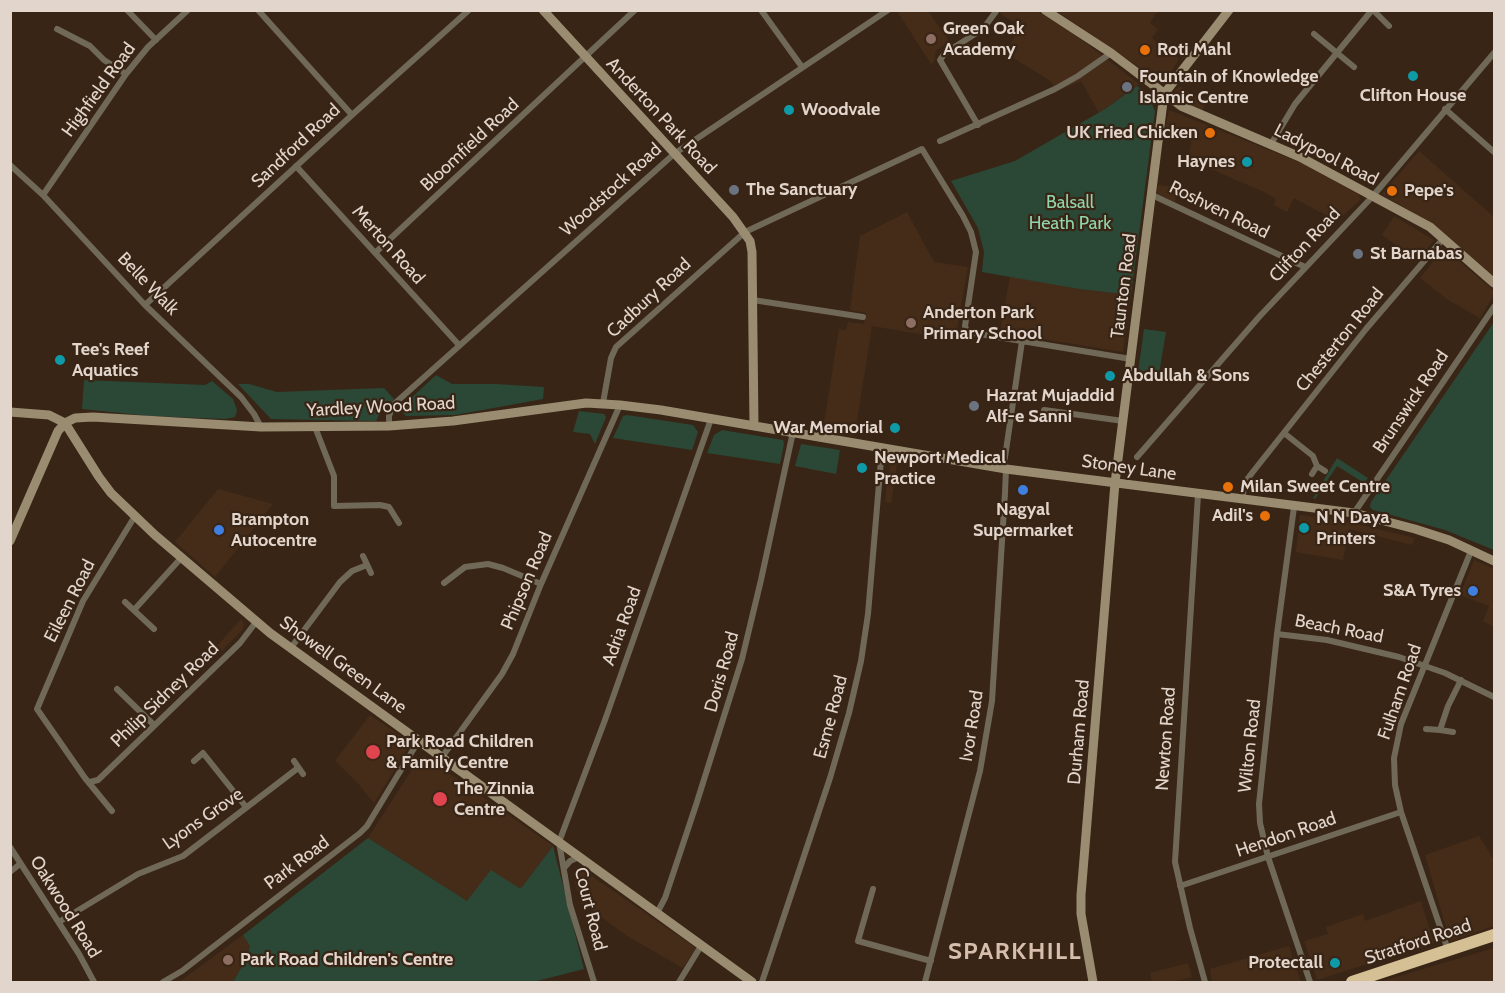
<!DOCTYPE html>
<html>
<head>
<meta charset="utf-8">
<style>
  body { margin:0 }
  #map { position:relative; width:1505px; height:993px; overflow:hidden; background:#382516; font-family:Cabin,sans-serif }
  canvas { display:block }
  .frame { position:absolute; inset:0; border:12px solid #e2d5cc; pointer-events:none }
</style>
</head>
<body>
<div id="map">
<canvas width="1505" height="993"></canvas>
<div class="frame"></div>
</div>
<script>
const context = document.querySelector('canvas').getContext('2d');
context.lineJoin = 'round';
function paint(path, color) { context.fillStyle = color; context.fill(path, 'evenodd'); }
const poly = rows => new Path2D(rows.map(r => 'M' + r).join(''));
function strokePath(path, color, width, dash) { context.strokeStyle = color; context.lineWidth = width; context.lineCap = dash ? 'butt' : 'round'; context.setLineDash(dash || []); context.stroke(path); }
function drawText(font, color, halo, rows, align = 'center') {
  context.font = font + ' Cabin,sans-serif'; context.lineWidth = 4.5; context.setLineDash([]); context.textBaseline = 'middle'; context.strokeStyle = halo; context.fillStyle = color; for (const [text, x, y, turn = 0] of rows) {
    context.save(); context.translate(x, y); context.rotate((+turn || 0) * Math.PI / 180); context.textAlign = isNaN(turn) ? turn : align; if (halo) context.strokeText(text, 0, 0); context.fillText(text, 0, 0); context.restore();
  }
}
paint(poly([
  [899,10,928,11,949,41,936,51,934,62,931,64,897,11],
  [1002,11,1037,11,1069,30,1139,84,1099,113,1081,81,1058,91,1049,80,1005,53,1021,26,1000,14],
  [1057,11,1155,11,1157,12,1150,23,1158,29,1152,38,1179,59,1164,84],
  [1179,86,1195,97,1198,94,1208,100,1201,112,1173,97,1172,94],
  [1169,110,1304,164,1358,194,1361,199,1337,221,1294,198,1287,212,1274,205,1276,199,1266,193,1209,168,1188,165,1192,136,1165,129],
  [1419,151,1494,217,1494,276,1431,224,1382,194],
  [1158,185,1178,187,1175,202,1157,194],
  [907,212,934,262,968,267,955,340,872,326,855,434,853,436,823,430,839,329,846,330,848,322,864,324,866,313,850,310,860,236],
  [1394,216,1434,240,1417,261,1382,235],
  [1444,248,1494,291,1494,295,1480,318,1448,300,1420,278],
  [1010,276,1079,289,1131,295,1123,352,1000,332],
  [891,457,898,458,891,503,885,502],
  [218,489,273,504,215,577,175,542],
  [1300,515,1344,521,1415,538,1412,545,1349,529,1343,560,1296,552],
  [1474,560,1494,569,1494,627,1483,621,1489,606,1460,595],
  [241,619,244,624,243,629,222,651,217,646],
  [370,715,411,743,374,803,356,781,335,761],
  [424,756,553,846,522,887,467,901,368,838,420,757],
  [1479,836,1494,861,1494,926,1450,941,1425,855],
  [583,870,696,948,683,968,627,936,589,908,583,909,575,883,576,876],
  [1421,901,1434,943,1317,980,1304,941,1328,934,1326,927,1363,914,1365,921],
  [243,935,250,946,244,963,233,982,179,982],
  [1289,946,1301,982,1212,982,1210,969],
  [1494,948,1494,982,1380,982,1443,963],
  [1188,963,1192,977,1170,982,1152,982,1150,973]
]), '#452c19');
paint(poly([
  [1137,86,1148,95,1155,111,1131,295,1079,289,982,272,984,252,978,228,951,181,1015,161,1105,109],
  [1494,322,1494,550,1445,530,1373,510,1370,507,1371,502],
  [1144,329,1166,332,1159,374,1138,372],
  [436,375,452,384,496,384,544,387,543,399,455,415,406,416,403,413,407,402],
  [84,380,205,385,212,381,233,399,237,410,235,417,225,419,149,416,82,409],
  [238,384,249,384,277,392,384,388,394,399,379,415,376,421,271,419],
  [579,411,604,414,606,417,595,444,590,434,573,432],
  [627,415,693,425,698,432,692,450,613,438,623,416],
  [722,430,783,440,784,444,780,464,707,453,714,435],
  [801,444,840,450,836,474,795,466],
  [1337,458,1368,478,1364,483,1337,466,1315,499,1313,498],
  [368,838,467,901,491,870,519,888,522,887,553,846,584,969,533,982,233,982,244,963,250,946,243,935]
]), '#2b4836');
strokePath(poly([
  [127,10,156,40],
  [258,10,352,115],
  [761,10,802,67],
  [1373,10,1389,26],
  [57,29,90,46,104,60,126,74],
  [1314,34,1354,67],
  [1445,109,1494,152],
  [978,125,940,60,945,53,983,29,997,10],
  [940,141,1055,89,1078,76,1111,53],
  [1271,144,1295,104,1372,10],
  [10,165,43,195,145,305,241,397,254,414,261,427],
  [296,166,459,345],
  [43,195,126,74,148,47,188,10],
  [1152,195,1305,267],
  [375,253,635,10],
  [753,300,863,317],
  [145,305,352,115,469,10],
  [603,403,611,358,616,347,745,232,922,149,963,216,971,232,976,252,965,326,967,332,1131,359],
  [1044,410,1123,421],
  [389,426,389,416,393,405,674,154,888,10],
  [315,427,334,476,334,506,380,505,389,507,399,523],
  [1284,433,1313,456,1317,466,1312,474],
  [1137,457,1259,317,1372,197,1494,53],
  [1317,466,1325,471],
  [1198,495,1175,862,1190,928,1205,982],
  [1242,498,1246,481,1252,473,1366,329,1443,239],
  [1294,507,1277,634,1259,804,1260,823,1268,857,1310,982],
  [1354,513,1494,307],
  [363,556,371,573],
  [444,583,465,567,488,564,503,568,541,584],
  [125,602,154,629],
  [134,610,182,557],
  [1277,634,1327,640,1399,657,1445,673,1494,697],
  [290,649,340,582,352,571,367,565],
  [117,689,154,725],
  [1426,729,1440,730],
  [1453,732,1440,730,1448,706,1461,680],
  [442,757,502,674,513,654,541,584,620,405],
  [194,761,203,753,246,807],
  [294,761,303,774],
  [90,782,98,780,240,643,256,622],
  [112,811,85,778,37,709,83,601,135,516],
  [10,847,79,954,94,982],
  [564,868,570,861,579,857],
  [10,872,20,864],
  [1180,886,1401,812],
  [873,889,858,941,931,961],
  [657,913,665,898,696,805,742,659,761,580,793,432],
  [59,922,138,874,183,856,298,768],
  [1448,950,1401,812,1395,785,1394,758,1401,724,1471,551],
  [163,982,182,971,360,833,367,826,419,740],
  [594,982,570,905,559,842,605,720,711,419],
  [679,982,701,946],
  [762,982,830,778,849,713,861,661,868,614,882,448],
  [925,982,980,771,992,701,1005,493,1006,469,1004,464,1022,341]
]), '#716958', 6);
strokePath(poly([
  [543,10,733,217,750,241,752,252,754,426],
  [1045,10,1111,53,1181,106,1300,157,1430,227,1494,283],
  [1164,94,1229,10],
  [10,412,49,415,65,423],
  [65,423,99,477,111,493,155,535,270,633,752,982],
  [10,541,58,431,65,423,75,418,93,417,261,427,389,426,453,421,586,403,620,405,661,410,1006,469,1354,513,1415,529,1449,540,1494,561],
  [1093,982,1081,914,1081,895,1115,483,1164,94]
]), '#9a8c71', 9);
strokePath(poly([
  [1352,982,1494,935]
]), '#d5c095', 12);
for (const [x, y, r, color] of [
  [931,39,6,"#8d6e63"],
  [1145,50,6,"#e8710a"],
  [1413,76,6,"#0f9aa8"],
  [1127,87,6,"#6b7280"],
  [789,110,6,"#0f9aa8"],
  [1210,133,6,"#e8710a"],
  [1247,162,6,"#0f9aa8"],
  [734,190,6,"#6b7280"],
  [1392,191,6,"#e8710a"],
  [1358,254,6,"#6b7280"],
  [911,323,6,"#8d6e63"],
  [60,360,6,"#0f9aa8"],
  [1110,376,6,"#0f9aa8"],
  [974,406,6,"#6b7280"],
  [895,428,6,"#0f9aa8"],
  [862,468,6,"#0f9aa8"],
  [1228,487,6,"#e8710a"],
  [1023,490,6,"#3f7fe0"],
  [1265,516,6,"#e8710a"],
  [1304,528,6,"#0f9aa8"],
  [219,530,6,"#3f7fe0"],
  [1473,591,6,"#3f7fe0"],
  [373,752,8,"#e0444e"],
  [440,799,8,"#e0444e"],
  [228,960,6,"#8d6e63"],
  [1335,963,6,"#0f9aa8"]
]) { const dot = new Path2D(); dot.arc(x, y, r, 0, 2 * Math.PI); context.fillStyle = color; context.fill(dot); strokePath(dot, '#382516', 2); }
drawText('bold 18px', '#e2d5cc', '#382516', [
  ["Green Oak",943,29],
  ["Academy",943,50],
  ["Roti Mahl",1157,50],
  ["Fountain of Knowledge",1139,77],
  ["Islamic Centre",1139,98],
  ["Clifton House",1413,96,"center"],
  ["Woodvale",801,110],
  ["UK Fried Chicken",1198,133,"right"],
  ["Haynes",1235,162,"right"],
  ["The Sanctuary",746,190],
  ["Pepe's",1404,191],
  ["St Barnabas",1370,254],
  ["Anderton Park",923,313],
  ["Primary School",923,334],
  ["Tee's Reef",72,350],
  ["Aquatics",72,371],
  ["Abdullah & Sons",1122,376],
  ["Hazrat Mujaddid",986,396],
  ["Alf-e Sanni",986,417],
  ["War Memorial",883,428,"right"],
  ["Newport Medical",874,458],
  ["Practice",874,479],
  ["Milan Sweet Centre",1240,487],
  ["Nagyal",1023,510,"center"],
  ["Supermarket",1023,531,"center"],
  ["Adil's",1253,516,"right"],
  ["N N Daya",1316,518],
  ["Printers",1316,539],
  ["Brampton",231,520],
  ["Autocentre",231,541],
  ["S&A Tyres",1461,591,"right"],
  ["Park Road Children",386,742],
  ["& Family Centre",386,763],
  ["The Zinnia",454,789],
  ["Centre",454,810],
  ["Park Road Children's Centre",240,960],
  ["Protectall",1323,963,"right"]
], 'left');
drawText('18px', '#e2d5cc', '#382516', [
  ["Highfield Road",99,90,-54],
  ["Anderton Park Road",661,116,47],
  ["Bloomfield Road",470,145,-43],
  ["Sandford Road",296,146,-43],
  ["Ladypool Road",1326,155,27],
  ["Woodstock Road",611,190,-42],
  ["Roshven Road",1219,210,26],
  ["Merton Road",388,245,48],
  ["Clifton Road",1305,245,-47],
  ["Belle Walk",148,284,46],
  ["Taunton Road",1124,286,-83],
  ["Cadbury Road",649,298,-43],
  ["Chesterton Road",1340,340,-51],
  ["Brunswick Road",1411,402,-56],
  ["Yardley Wood Road",381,407,-3],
  ["Stoney Lane",1129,468,8],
  ["Phipson Road",527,581,-67],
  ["Eileen Road",70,601,-63],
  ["Adria Road",622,626,-70],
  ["Beach Road",1339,629,11],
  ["Showell Green Lane",343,665,36],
  ["Doris Road",722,672,-74],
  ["Fulham Road",1400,692,-71],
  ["Philip Sidney Road",165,695,-44],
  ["Esme Road",831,717,-75],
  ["Ivor Road",972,726,-81],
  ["Durham Road",1079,732,-85],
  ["Newton Road",1166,739,-86],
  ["Wilton Road",1250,746,-84],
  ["Lyons Grove",203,819,-35],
  ["Hendon Road",1286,835,-19],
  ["Park Road",297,863,-37],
  ["Oakwood Road",65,907,58],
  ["Court Road",590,909,76],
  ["Stratford Road",1418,942,-18]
]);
drawText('18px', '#91d5ab', '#382516', [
  ["Balsall",1070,203],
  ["Heath Park",1070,224]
]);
context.letterSpacing = '1.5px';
drawText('bold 24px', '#d7bdab', '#382516', [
  ["SPARKHILL",1015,952]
]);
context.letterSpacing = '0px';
</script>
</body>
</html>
